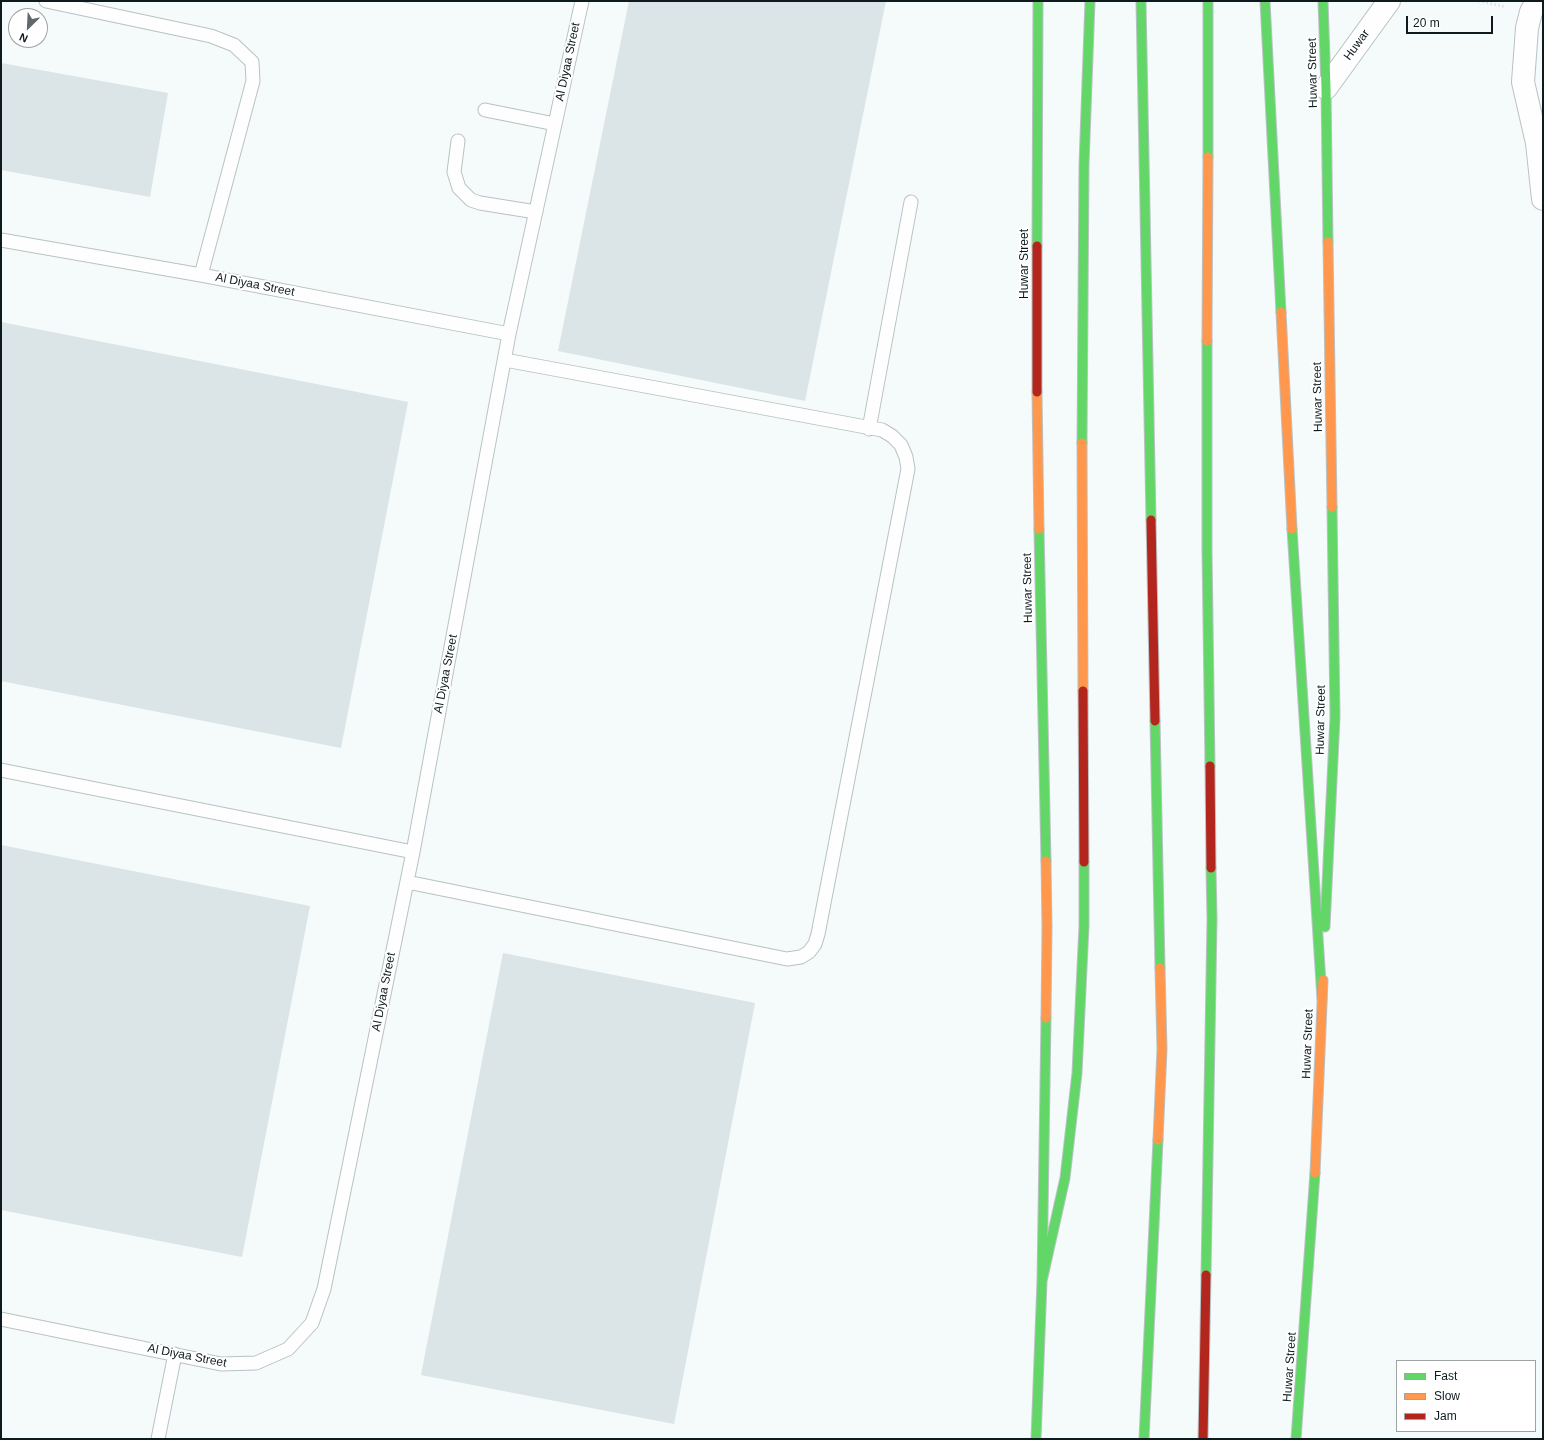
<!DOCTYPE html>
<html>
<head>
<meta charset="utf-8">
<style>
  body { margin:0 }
  #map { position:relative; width:1544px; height:1440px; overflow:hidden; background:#f5fafa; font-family:Helvetica,sans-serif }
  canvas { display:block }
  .frame { position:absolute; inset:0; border:2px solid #0d1b1e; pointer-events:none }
  .legend { position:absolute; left:1396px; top:1360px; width:140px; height:72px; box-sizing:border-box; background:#fff; border:1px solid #9ea4a5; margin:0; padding:5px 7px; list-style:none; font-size:12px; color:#0d1b1e }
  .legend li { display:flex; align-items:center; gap:8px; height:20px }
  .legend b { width:20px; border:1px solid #9ea4a5 }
  .north { position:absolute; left:8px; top:8px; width:40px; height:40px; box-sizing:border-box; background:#fff; border:1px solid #9ea4a5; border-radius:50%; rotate:204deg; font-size:11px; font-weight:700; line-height:16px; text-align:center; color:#0d1b1e }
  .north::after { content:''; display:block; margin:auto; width:14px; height:18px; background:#5e696b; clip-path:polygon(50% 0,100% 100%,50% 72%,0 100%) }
  .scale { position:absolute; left:1406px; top:16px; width:87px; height:18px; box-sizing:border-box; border:2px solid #0d1b1e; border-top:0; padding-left:5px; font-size:12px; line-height:14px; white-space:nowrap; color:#0d1b1e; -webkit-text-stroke:3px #fff; paint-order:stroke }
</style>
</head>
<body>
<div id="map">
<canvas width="1544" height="1440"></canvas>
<div class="frame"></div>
<ul class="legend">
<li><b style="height:5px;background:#63d668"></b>Fast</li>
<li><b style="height:5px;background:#ff974d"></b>Slow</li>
<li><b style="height:5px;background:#b3261e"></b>Jam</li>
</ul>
<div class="north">N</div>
<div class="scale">20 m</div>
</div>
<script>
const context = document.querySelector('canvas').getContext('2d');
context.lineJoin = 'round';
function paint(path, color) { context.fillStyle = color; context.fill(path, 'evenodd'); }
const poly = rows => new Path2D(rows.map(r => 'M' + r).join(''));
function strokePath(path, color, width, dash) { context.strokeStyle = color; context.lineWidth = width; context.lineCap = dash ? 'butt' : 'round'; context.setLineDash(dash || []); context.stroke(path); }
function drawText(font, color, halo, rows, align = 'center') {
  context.font = font + ' Helvetica,sans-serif'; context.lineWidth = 4; context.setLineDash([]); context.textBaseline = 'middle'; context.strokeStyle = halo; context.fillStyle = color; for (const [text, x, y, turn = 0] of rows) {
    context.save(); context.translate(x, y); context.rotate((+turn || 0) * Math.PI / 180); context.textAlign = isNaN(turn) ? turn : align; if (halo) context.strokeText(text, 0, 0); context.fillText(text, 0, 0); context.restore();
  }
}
paint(poly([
  [629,1,886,1,805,401,558,351],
  [1,63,168,93,150,197,1,170],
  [1,322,408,402,341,748,1,681],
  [1,845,310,906,242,1257,1,1210],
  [503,953,755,1003,674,1424,421,1375]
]), '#dbe4e6');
const lane = poly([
  [46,1,211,36,234,45,252,62,253,81,201,275],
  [485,110,555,124],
  [458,141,454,172,459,188,471,200,480,203,536,212],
  [1,240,201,275,509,334],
  [869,429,911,202],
  [1,770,413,852],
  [407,882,787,959,801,957,809,952,815,944,818,934,908,469,906,457,901,445,892,436,882,430,505,360],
  [1,1319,221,1364,256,1363,288,1349,312,1323,324,1289,413,852,509,334,582,1],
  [158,1439,175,1354]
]);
const street = poly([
  [1537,1,1531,12,1527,28,1523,82,1537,143,1543,199],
  [1326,88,1389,1]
]);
const fast = poly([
  [1141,1,1151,520],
  [1265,1,1281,312],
  [1323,1,1326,88,1328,242],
  [1208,157,1208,1],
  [1037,246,1038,1],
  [1207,341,1207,549,1210,766],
  [1082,443,1084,165,1090,1],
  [1039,529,1046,861],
  [1292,529,1322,999],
  [1155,721,1160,968],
  [1325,927,1335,717,1332,507],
  [1206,1275,1212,919,1211,868],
  [1042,1281,1065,1178,1077,1073,1084,926,1084,862],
  [1036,1439,1042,1281,1046,1018],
  [1144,1439,1158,1140],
  [1296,1439,1315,1173]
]);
const slow = poly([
  [1328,242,1332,507],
  [1281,312,1292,529],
  [1207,341,1208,157],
  [1037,392,1039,529],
  [1082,443,1083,691],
  [1046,1018,1047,927,1046,861],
  [1158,1140,1162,1049,1160,968],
  [1315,1173,1323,980]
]);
const jam = poly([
  [1037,392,1037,246],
  [1151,520,1155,721],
  [1083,691,1084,862],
  [1210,766,1211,868],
  [1203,1439,1206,1275]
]);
strokePath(lane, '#b9c2c4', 15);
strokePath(street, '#b9c2c4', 24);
strokePath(fast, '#b9c2c4', 11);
strokePath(slow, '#b9c2c4', 11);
strokePath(jam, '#b9c2c4', 11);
strokePath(poly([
  [1479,1,1506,7]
]), '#d2d4d4', 2.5, [1, 3]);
strokePath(lane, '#fefefe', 13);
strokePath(street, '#fefefe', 22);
strokePath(fast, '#63d668', 9);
strokePath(slow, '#ff974d', 9);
strokePath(jam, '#b3261e', 9);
drawText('12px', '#0d1b1e', '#fff', [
  ["Huwar",1357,45,-54],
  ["Al Diyaa Street",568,62,-78],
  ["Huwar Street",1313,73,-91],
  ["Huwar Street",1025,264,-90],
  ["Al Diyaa Street",255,285,11],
  ["Huwar Street",1318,397,-91],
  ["Huwar Street",1028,588,-91],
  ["Al Diyaa Street",446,674,-79],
  ["Huwar Street",1321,720,-89],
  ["Al Diyaa Street",384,992,-79],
  ["Huwar Street",1308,1044,-88],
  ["Al Diyaa Street",187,1356,11],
  ["Huwar Street",1290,1367,-86]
]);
</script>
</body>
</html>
